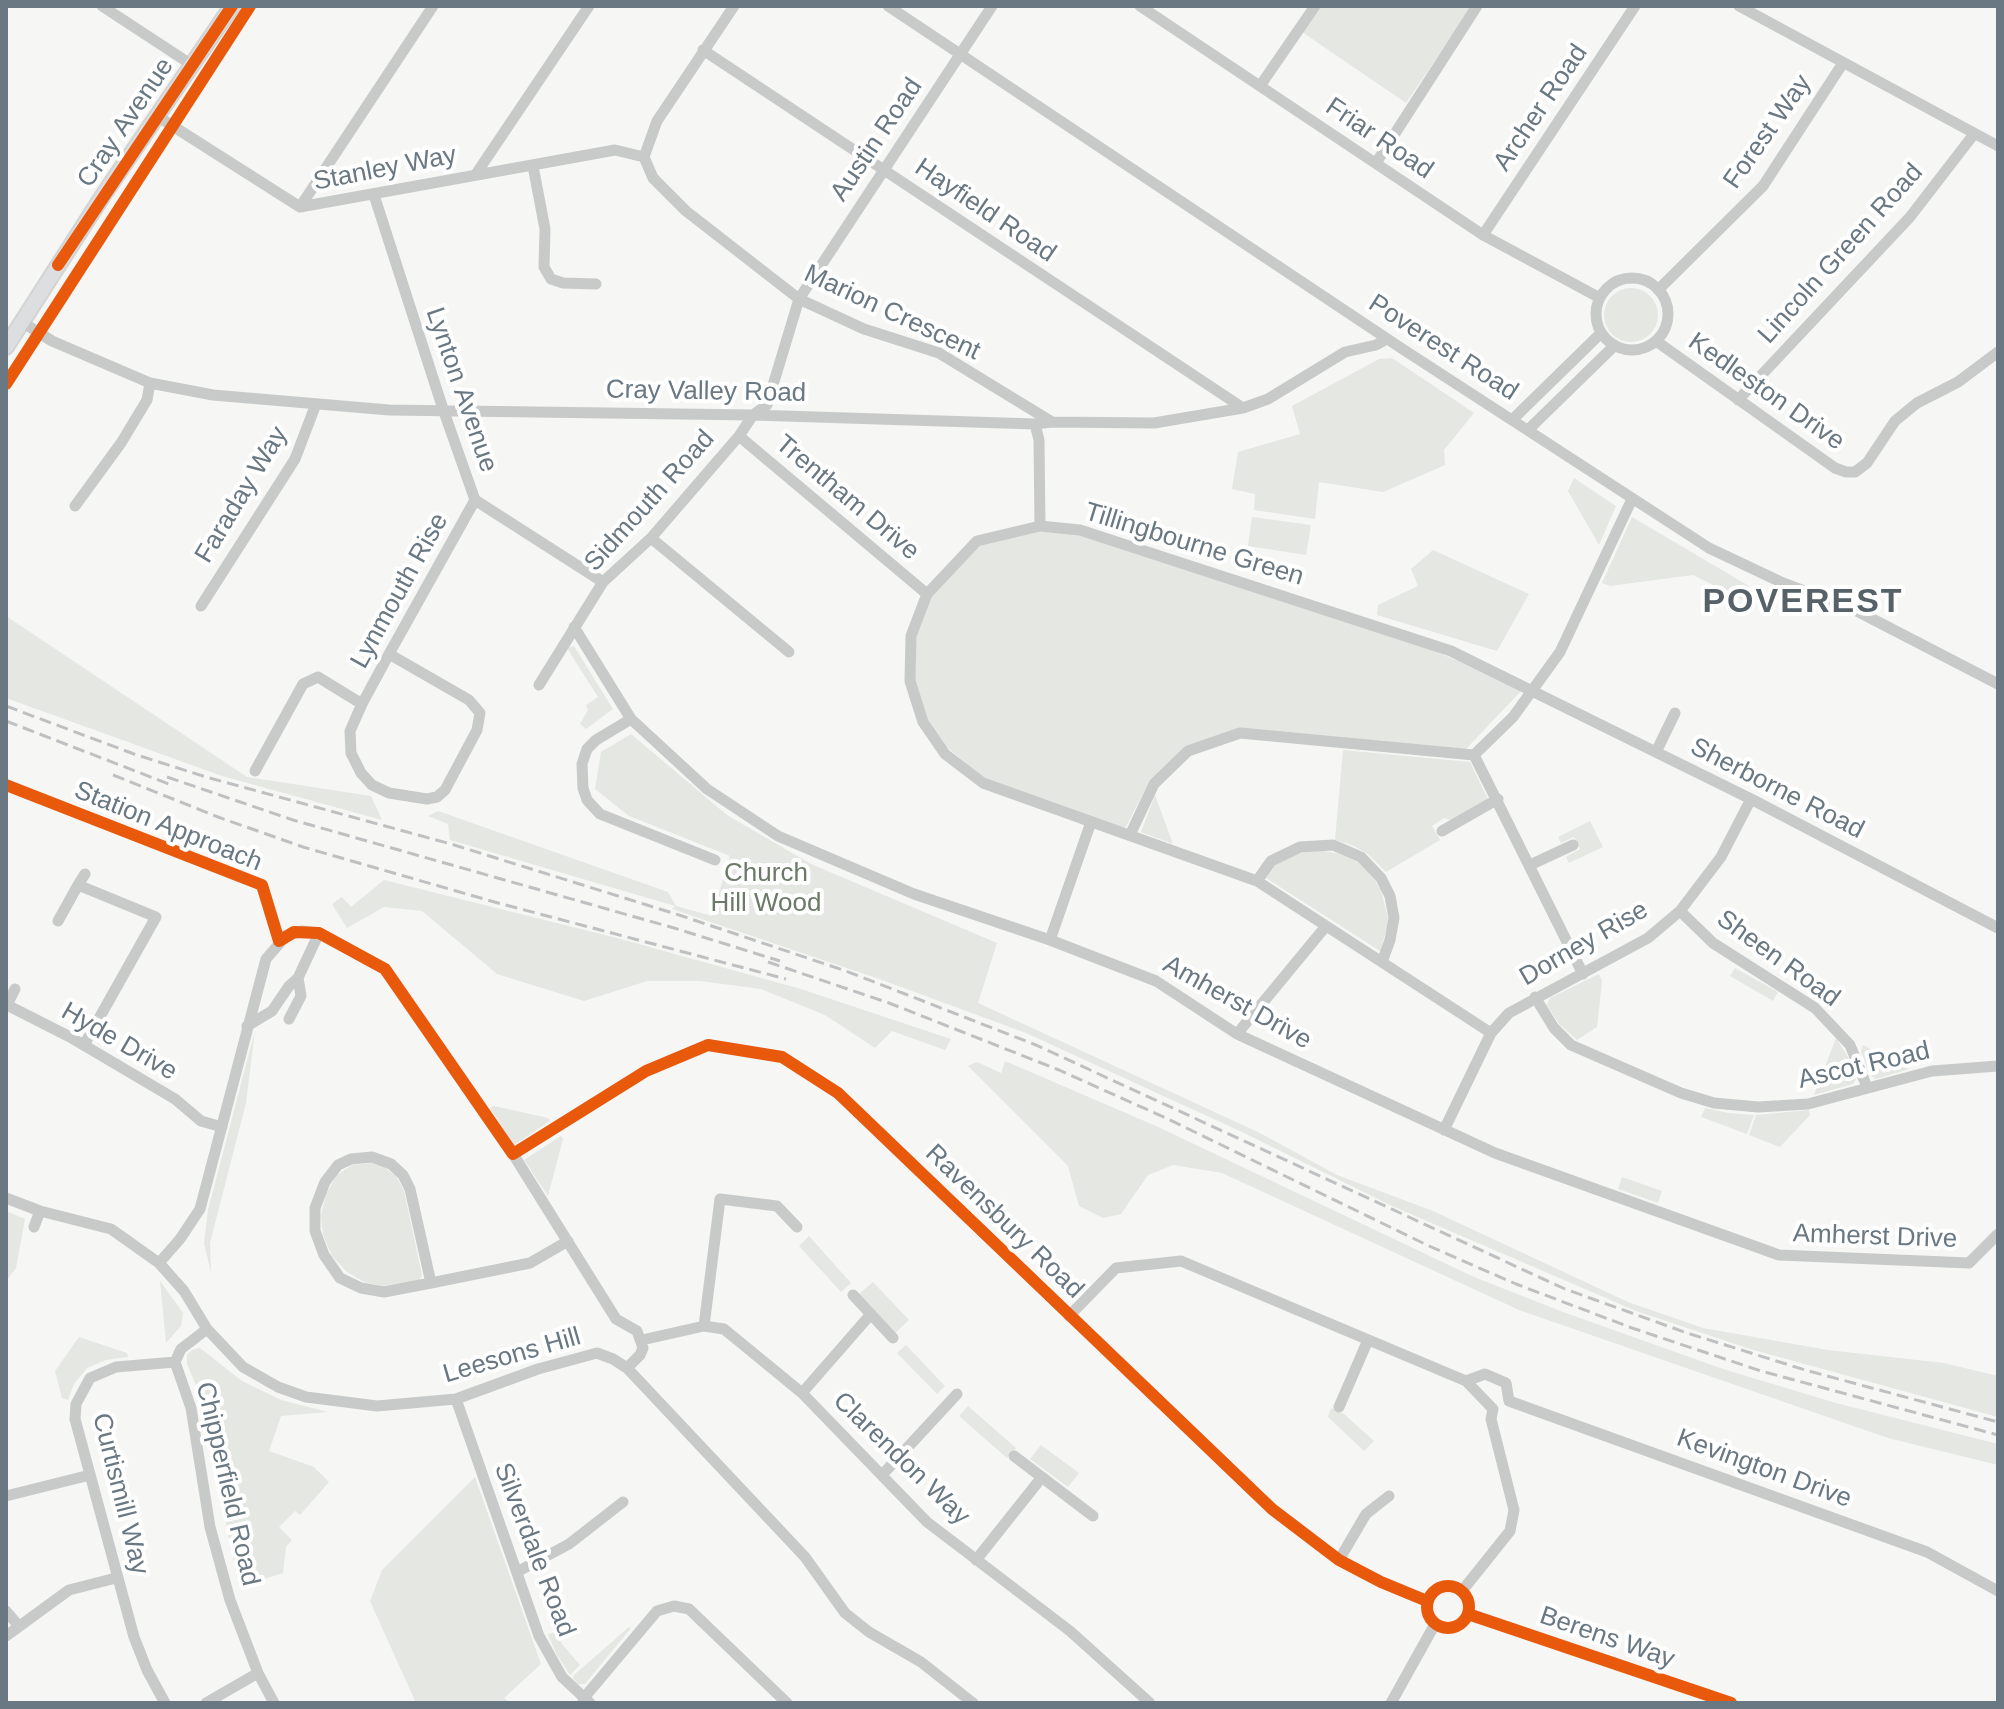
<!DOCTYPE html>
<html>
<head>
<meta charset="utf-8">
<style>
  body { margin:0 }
  #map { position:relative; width:2004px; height:1709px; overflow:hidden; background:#f6f6f5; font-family:Helvetica,sans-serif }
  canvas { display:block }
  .frame { position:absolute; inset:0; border:8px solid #697882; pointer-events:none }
</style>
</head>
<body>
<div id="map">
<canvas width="2004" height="1709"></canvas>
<div class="frame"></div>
</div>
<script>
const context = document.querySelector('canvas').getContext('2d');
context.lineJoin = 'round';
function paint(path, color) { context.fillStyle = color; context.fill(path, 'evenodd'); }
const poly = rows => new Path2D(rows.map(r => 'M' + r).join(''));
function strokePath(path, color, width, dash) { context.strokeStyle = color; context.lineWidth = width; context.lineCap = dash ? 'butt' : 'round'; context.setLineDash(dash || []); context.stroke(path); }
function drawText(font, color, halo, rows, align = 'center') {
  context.font = font + ' Helvetica,sans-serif'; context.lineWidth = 8; context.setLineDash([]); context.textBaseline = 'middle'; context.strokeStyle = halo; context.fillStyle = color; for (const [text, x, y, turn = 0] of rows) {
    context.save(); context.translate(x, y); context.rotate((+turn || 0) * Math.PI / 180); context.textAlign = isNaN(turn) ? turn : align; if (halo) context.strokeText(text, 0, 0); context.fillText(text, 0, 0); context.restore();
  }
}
paint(poly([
  [1319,6,1472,6,1406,103,1302,32],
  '1604 315a27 27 0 1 1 54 0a27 27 0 1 1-54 0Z',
  [1392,358,1474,413,1444,450,1445,465,1383,492,1319,482,1315,519,1254,510,1255,494,1232,489,1238,452,1300,434,1292,406,1379,359],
  [1574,478,1616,506,1599,545,1568,491],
  [1252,517,1311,525,1306,555,1248,546],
  [1632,517,1749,586,1743,600,1693,575,1610,586,1602,583],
  [1025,532,1071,532,1396,636,1471,666,1522,690,1465,750,1235,729,1188,746,1150,781,1124,830,986,780,942,743,926,717,915,680,916,638,934,590,980,546],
  [1433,550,1529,594,1497,651,1377,615,1378,605,1418,586,1411,569],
  [6,616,247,777,371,796,382,820,222,776,6,698],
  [574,646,613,709,586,729,580,724,588,710,586,705,598,697,567,648],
  [631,734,727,815,811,864,997,943,978,1003,1260,1133,1337,1175,1433,1211,1628,1302,1703,1328,1828,1350,1944,1363,1998,1376,1998,1417,1750,1349,1636,1311,1392,1206,1242,1132,1026,1033,882,980,672,909,675,906,450,840,448,824,428,816,438,811,668,892,676,906,712,916,730,856,629,816,595,789,601,752],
  [1343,750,1470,762,1488,799,1454,821,1444,818,1432,826,1440,840,1386,872,1368,854,1352,845,1335,840],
  [1155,795,1173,844,1141,832],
  [1590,821,1603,847,1569,863,1566,857,1580,849,1574,837,1561,843,1558,837],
  [1320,850,1340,854,1358,862,1371,873,1381,890,1389,922,1380,951,1266,878,1272,866,1295,854],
  [384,880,617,938,801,989,951,1039,945,1050,892,1031,875,1048,825,1015,761,989,700,981,647,981,584,1001,497,974,422,911,384,907,347,928,332,904,342,897,351,907],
  [1735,968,1778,992,1773,1001,1730,976],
  [1599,974,1602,981,1597,1027,1577,1040,1559,1024,1547,1005,1550,998],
  [255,1030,246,1103,210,1243,211,1273,204,1243,208,1210],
  [1836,1038,1848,1057,1856,1079,1853,1084,1814,1095],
  [1863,1045,1909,1069,1876,1079,1870,1075,1861,1052],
  [1005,1061,1156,1126,1474,1277,1563,1312,1723,1369,1836,1403,1998,1444,1998,1465,1888,1438,1519,1310,1222,1173,1173,1165,1148,1175,1121,1214,1103,1218,1079,1206,1068,1166,968,1066,977,1062,1001,1073],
  [494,1106,548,1118,550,1121,514,1145,490,1108],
  [1705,1108,1728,1113,1754,1115,1747,1134,1701,1117],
  [1809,1110,1810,1115,1780,1147,1749,1135,1756,1115],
  [561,1136,563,1139,548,1196,524,1160],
  [371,1163,384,1167,396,1176,404,1191,422,1275,419,1281,383,1286,364,1282,347,1272,332,1256,323,1235,321,1216,326,1194,337,1175,352,1165],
  [1622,1177,1662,1191,1658,1203,1618,1189],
  [6,1211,25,1219,16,1268,6,1281],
  [809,1236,851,1283,841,1292,799,1246],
  [160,1281,183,1313,181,1326,166,1343],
  [873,1282,909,1320,895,1333,859,1294],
  [79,1337,127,1353,128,1357,106,1360,87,1368,74,1384,68,1400,62,1398,55,1371],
  [906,1345,945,1386,937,1394,897,1353],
  [200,1348,242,1381,281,1400,328,1412,281,1416,269,1451,314,1467,329,1482,300,1515,295,1511,279,1527,292,1540,286,1547,283,1573,239,1587,200,1395,187,1364,187,1355,192,1350],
  [968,1406,1016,1448,1007,1458,959,1416],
  [1331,1408,1344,1414,1374,1441,1364,1451,1328,1417],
  [1041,1445,1079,1473,1068,1487,1030,1459],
  [475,1477,541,1664,504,1698,510,1703,416,1703,370,1601,382,1570],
  [629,1627,631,1628,585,1684,578,1684,573,1678,574,1675],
  [557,1630,562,1644,580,1665,570,1675,557,1655,548,1635]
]), '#e5e7e3');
const major = poly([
  [6,347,104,194,232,6]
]);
strokePath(major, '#d2d3d3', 18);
strokePath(poly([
  [102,6,192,65],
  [734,6,657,121,644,157,653,178,686,211,799,299,864,329,939,353,1052,422],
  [888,6,1401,348,1709,548,1783,583,1855,610,1998,684],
  [1140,6,1483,235,1600,298],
  [1739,6,1998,146],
  [703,50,1243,408],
  [1260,86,1315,6],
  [157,116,300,207,615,150,644,157],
  [1376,163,1477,6],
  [533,166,545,229,544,267,551,279,563,283,596,284],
  [476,174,589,6],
  [374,195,443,409,475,500,603,582],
  [300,207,433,6],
  [1483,235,1635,6],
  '1596 314a36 36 0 1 1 72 0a36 36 0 1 1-72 0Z',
  [1658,290,1763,186,1843,63],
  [22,322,52,341,150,383,213,395,389,410,753,415,1035,424,1052,422,1154,423,1243,408,1268,399,1345,352,1376,345,1387,339],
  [1656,341,1835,468,1846,472,1855,472,1867,463,1895,421,1917,403,1958,382,1998,352],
  [1738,400,1910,217,1974,134],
  [1512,420,1601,333],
  [1035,424,1039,440,1040,526],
  [1528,430,1614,346],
  [739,436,927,594],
  [75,506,121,443,147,400,150,383],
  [651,538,789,652],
  [201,606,295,459,316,404],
  [574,627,631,719,707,789,778,836,914,894,1050,940,1156,981,1237,1034,1495,1153,1779,1255,1969,1263,1998,1234],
  [389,654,469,700,480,713,477,730,445,790,437,797,427,799,389,793,372,785,361,773,351,753,350,731,362,704,389,654,475,500],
  [539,685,603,582,651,538,739,436,753,415,767,405,799,299,992,6],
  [631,719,596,740,587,749,582,764,583,788,587,800,600,814,715,860],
  [1656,752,1675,713],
  [1474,755,1513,717,1560,652,1632,499],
  [255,771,303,684,318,677,362,704],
  [6,785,262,885,279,941],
  [1442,831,1498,799],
  [1130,835,1154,784,1188,751,1240,733,1474,755,1583,974],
  [1530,865,1573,845],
  [1257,881,1271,861,1300,847,1333,845,1361,857,1381,878,1390,896,1394,918,1390,940,1382,962],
  [78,885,85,874],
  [1680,911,1713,943,1815,1008,1850,1045,1867,1087],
  [58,921,78,885,156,917,84,1045],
  [1050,940,1091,822],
  [15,989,7,1005,70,1037,175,1099,201,1121,222,1127],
  [1535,997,1554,1028,1571,1045,1681,1093,1714,1103,1758,1107,1808,1104,1932,1071,1998,1066],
  [289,1019,301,996,298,978],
  [247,1026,272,1011,289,986,298,978,319,933],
  [1491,1033,1257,881,983,783,945,754,923,722,910,681,911,636,927,594,977,541,1040,526,1080,530,1451,651,1751,799,1998,928],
  [1237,1034,1326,926],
  [1444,1130,1491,1033,1509,1013,1648,938,1680,911,1721,857,1751,799],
  [513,1154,646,1071,708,1045,782,1057,838,1093,1272,1509,1339,1560,1381,1582,1427,1601],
  [6,1198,40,1211,111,1229,159,1263,184,1291,207,1329,243,1367,278,1387,306,1397,377,1406,456,1399,538,1369,597,1353,613,1359,627,1368,805,1557,845,1613,869,1632,921,1662,973,1703],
  [34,1227,40,1211],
  [159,1263,180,1239,200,1209,266,959,286,936,302,931,319,933,385,969,513,1154,616,1319,637,1331,643,1348,640,1355,627,1368],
  [431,1283,384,1292,361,1288,340,1278,324,1255,315,1231,315,1208,325,1182,338,1165,351,1159,372,1157,391,1164,403,1175,410,1189,431,1283,530,1263,568,1241],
  [853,1295,893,1338],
  [1069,1316,1116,1268,1181,1261,1466,1381,1485,1374,1506,1383,1509,1401,1927,1552,1998,1591],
  [704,1326,720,1199,777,1206,797,1227],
  [207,1329,181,1349,175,1362,191,1408,210,1527,230,1600,258,1673,274,1703],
  [642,1340,704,1326,724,1329,802,1393,927,1522,1070,1631,1150,1703],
  [802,1393,871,1314],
  [456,1399,539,1636,562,1677,590,1703],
  [1339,1407,1368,1340],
  [1014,1456,1093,1516],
  [883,1474,957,1394],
  [6,1496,90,1475],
  [976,1560,1042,1477],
  [1339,1560,1366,1514,1389,1496],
  [517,1572,569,1544,623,1502],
  '1427 1607a21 21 0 1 1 42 0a21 21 0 1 1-42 0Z',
  [1462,1591,1510,1531,1514,1510,1491,1419,1493,1409,1466,1381],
  [6,1611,18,1625],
  [1468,1614,1731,1703],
  [6,1636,69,1590,116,1578],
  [583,1699,657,1611,674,1606,689,1609,787,1703],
  [165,1703,147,1670,134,1637,75,1419,76,1404,90,1378,116,1367,175,1362],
  [206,1703,258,1673],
  [1391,1703,1435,1624]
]), '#c8caca', 11);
strokePath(major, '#dddedf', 14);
strokePath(poly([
  [6,706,134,754,206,777,451,844,679,915,846,971,1036,1045,1565,1289,1687,1333,1805,1370,1998,1422],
  [6,721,174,786],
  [113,775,218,817,303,847,498,903,786,979],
  [167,777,293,820,674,928,780,961],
  [768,962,889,1003,1059,1070,1168,1119,1429,1246,1516,1284,1632,1328,1761,1371,1998,1435]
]), '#bfc0c1', 3, [12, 6]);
strokePath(poly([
  [58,265,232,6],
  [6,384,250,6],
  [6,785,262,885,279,941,294,932,319,933,385,969,513,1154,646,1071,708,1045,782,1057,838,1093,1272,1509,1339,1560,1381,1582,1427,1601],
  '1427 1607a21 21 0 1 1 42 0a21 21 0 1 1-42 0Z',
  [1468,1614,1731,1703]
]), '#e8590c', 12);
drawText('26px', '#697882', '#fff', [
  ["Archer Road",1541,108,-56],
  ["Cray Avenue",126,123,-56],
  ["Forest Way",1768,132,-55],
  ["Friar Road",1379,139,34],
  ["Austin Road",877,140,-56],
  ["Stanley Way",385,169,-11],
  ["Hayfield Road",985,211,34],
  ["Lincoln Green Road",1841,254,-48],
  ["Marion Crescent",892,313,25],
  ["Poverest Road",1443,348,33],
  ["Lynton Avenue",461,390,71],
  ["Cray Valley Road",706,392,1],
  ["Kedleston Drive",1766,392,35],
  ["Faraday Way",242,495,-59],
  ["Trentham Drive",847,498,40],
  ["Sidmouth Road",650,501,-48],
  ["Tillingbourne Green",1194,545,17],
  ["Lynmouth Rise",400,591,-61],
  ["Sherborne Road",1777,789,27],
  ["Station Approach",168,827,22],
  ["Dorney Rise",1584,944,-30],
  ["Sheen Road",1778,959,36],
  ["Amherst Drive",1237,1003,29],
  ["Hyde Drive",119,1042,30],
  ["Ascot Road",1864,1066,-13],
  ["Ravensbury Road",1004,1222,44],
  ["Amherst Drive",1875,1237,2],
  ["Leesons Hill",512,1356,-16],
  ["Clarendon Way",901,1459,44],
  ["Kevington Drive",1764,1469,20],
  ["Chipperfield Road",227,1484,77],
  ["Curtismill Way",120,1494,76],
  ["Silverdale Road",534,1550,69],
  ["Berens Way",1607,1638,19]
]);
drawText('26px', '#6b7a67', '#fff', [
  ["Church",766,874],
  ["Hill Wood",766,904]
]);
context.letterSpacing = '2px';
drawText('bold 34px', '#566168', '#fff', [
  ["POVEREST",1803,603]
]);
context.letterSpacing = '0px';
</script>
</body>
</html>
